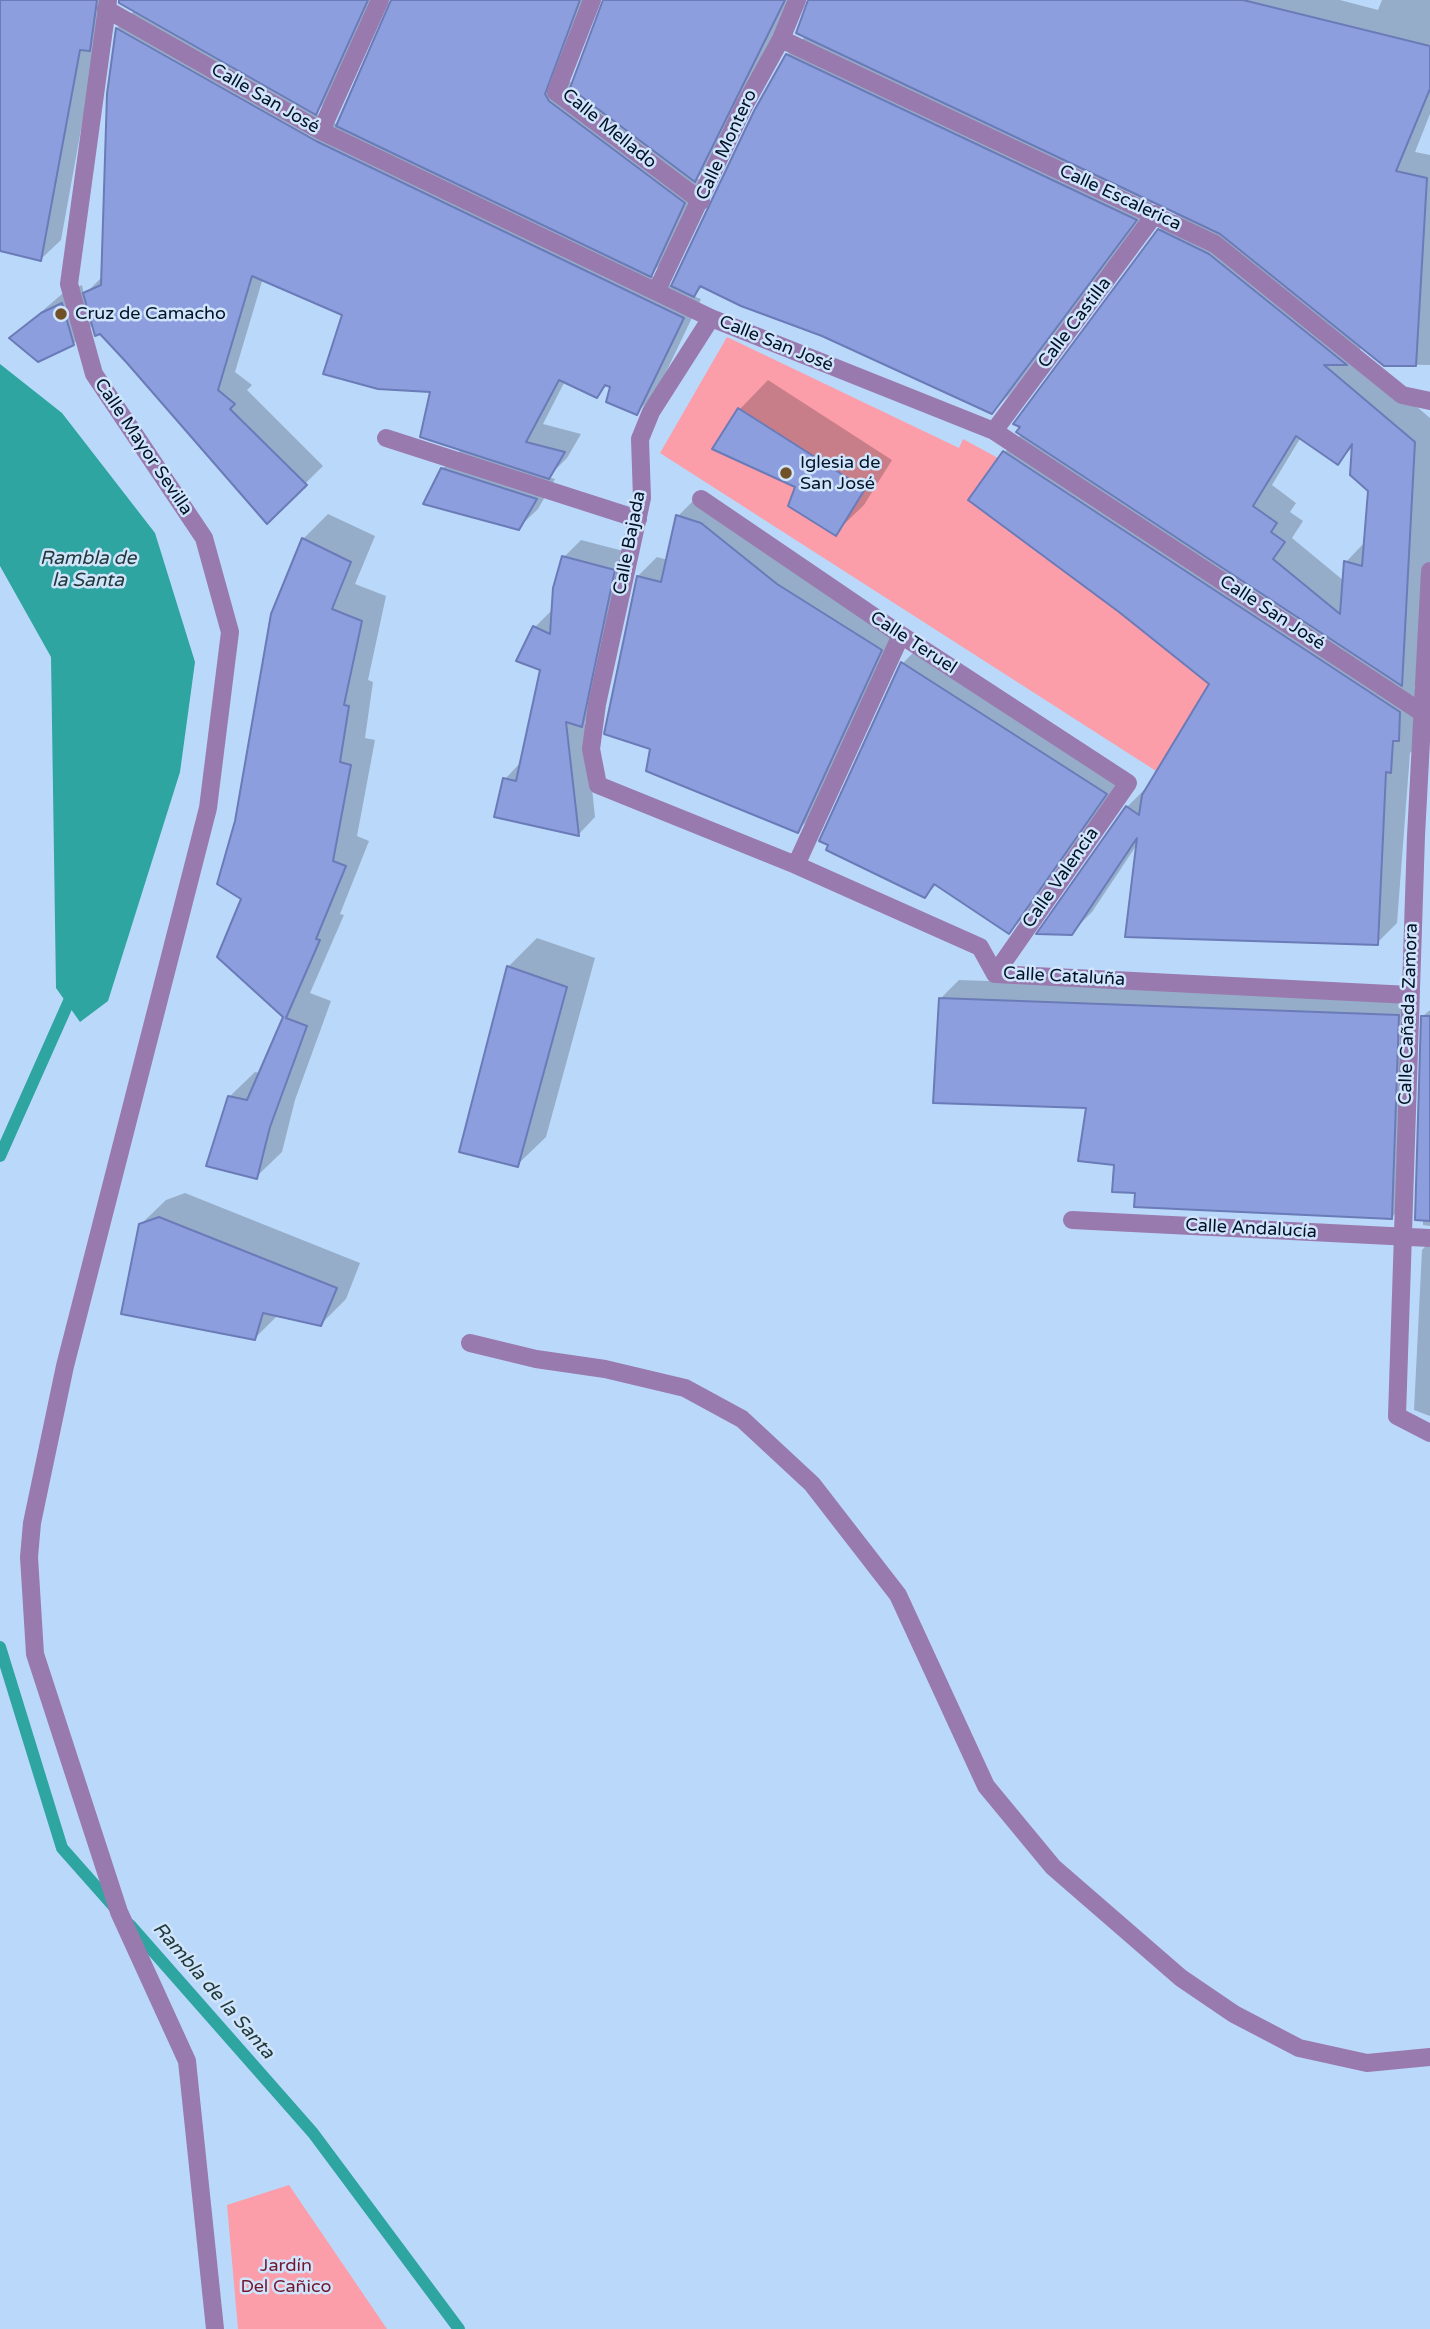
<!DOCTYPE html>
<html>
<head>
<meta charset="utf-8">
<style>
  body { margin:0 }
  canvas { display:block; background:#bad8fa }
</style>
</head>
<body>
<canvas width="1430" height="2329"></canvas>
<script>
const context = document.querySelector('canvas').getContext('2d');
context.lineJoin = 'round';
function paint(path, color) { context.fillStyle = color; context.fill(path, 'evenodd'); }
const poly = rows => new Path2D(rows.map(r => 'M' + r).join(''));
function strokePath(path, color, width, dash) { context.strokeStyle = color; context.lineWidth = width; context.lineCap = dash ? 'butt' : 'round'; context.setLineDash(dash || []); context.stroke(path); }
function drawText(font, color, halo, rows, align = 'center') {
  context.font = font + ' "Varela Round",sans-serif'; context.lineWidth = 5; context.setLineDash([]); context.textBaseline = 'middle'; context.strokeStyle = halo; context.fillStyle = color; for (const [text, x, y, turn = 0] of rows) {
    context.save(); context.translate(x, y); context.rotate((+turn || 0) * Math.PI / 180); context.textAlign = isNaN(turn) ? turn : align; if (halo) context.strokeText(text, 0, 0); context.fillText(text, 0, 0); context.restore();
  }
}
paint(poly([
  [727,337,959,448,963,439,998,458,969,501,1119,612,1209,684,1156,771,660,453],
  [289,2185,387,2329,238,2329,227,2205]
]), '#fb9eaa');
paint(poly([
  [0,364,62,413,155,533,195,662,180,772,108,1001,80,1022,56,988,51,657,0,566]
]), '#2ea5a1');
paint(poly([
  [0,0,114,0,97,41,61,240,41,259,0,249],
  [120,0,377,0,335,93,315,113,338,125,392,0,591,0,569,81,573,84,604,0,795,0,715,160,697,178,704,183,670,254,650,275,673,286,787,55,806,36,810,0,1340,0,1378,10,1382,0,1430,0,1430,114,1415,152,1430,155,1430,365,1385,364,1363,347,1355,354,1430,418,1430,672,1414,688,1430,699,1428,735,1410,753,1397,923,1377,943,1138,843,1092,912,1071,933,1127,807,1147,787,1211,683,1120,611,971,500,1005,452,1022,434,1159,231,1178,212,1154,201,1010,394,992,412,822,334,703,286,693,296,701,299,655,395,636,413,612,386,608,384,597,396,565,381,543,424,581,434,567,458,548,477,555,479,538,509,518,528,442,469,462,449,432,390,344,314,263,278,235,372,252,385,247,390,323,466,267,521,94,324,73,344,11,338,62,294,82,285,84,295,103,276,108,94,117,28,135,10],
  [1301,437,1337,463,1354,446,1370,490,1365,542,1346,562,1344,581,1292,538,1303,521,1290,512,1296,503,1272,485],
  [768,380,892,460,864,505,835,533,740,409],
  [697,497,900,630,817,811,798,830,652,747,638,576,657,557,668,560,678,516],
  [328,514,375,536,355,584,386,596,368,680,373,682,365,738,375,740,357,836,369,841,340,914,344,915,310,993,331,1001,295,1100,282,1152,256,1177,229,1097,255,1072,261,1073,285,1016,243,898,237,821,303,539],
  [581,540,631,553,599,708,585,722,595,817,579,834,505,779,522,761,542,668,535,627,552,610,564,557],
  [921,645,1123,775,1027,914,1009,932,937,884,925,896,822,840,903,663],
  [537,938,595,958,546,1137,517,1165,508,967],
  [959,980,1417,996,1410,1199,1391,1218,1137,1192,1116,1163,1088,1106,940,999],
  [1430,1010,1430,1226,1423,1225,1423,1016],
  [185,1193,360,1263,346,1299,321,1324,278,1315,255,1338,140,1225,166,1200],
  [1430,1241,1430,1416,1414,1410,1422,1250]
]), '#0003');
strokePath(poly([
  [0,1156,74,990],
  [0,1647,62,1848,116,1909],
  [130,1925,313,2133,459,2329]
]), '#2ea5a1', 12);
const building = poly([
  [0,0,97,0,90,51,80,50,41,261,0,251,0,0],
  [119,0,368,0,316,115,119,3,119,0],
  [391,0,580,0,545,94,549,101,685,203,651,277,336,126,391,0],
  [603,0,785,0,695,182,570,88,603,0],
  [808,0,1243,0,1430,46,1430,89,1396,171,1427,178,1416,366,1384,366,1220,234,796,33,808,0],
  [116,28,316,141,684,318,637,415,606,402,610,387,605,385,597,398,559,380,526,442,565,452,549,479,420,437,430,392,378,389,323,374,342,315,252,276,218,390,235,404,230,409,307,485,267,524,127,363,100,334,95,336,83,293,101,285,107,94,116,28],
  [786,54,1137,220,992,414,822,336,741,306,700,286,694,297,671,286,754,111,786,54],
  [1158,229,1209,254,1347,365,1324,365,1415,442,1402,686,1016,432,1020,427,1013,424,1158,229],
  [1296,436,1338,465,1352,444,1350,475,1368,491,1362,566,1344,561,1340,614,1273,559,1285,542,1271,532,1277,523,1253,506,1296,436],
  [62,303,74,345,38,362,9,338,41,313,62,303],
  [738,408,865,489,836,536,788,506,795,487,712,449,738,408],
  [1003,451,1400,712,1399,741,1393,741,1391,773,1386,772,1378,945,1125,937,1137,838,1072,935,1036,934,1126,806,1139,815,1142,795,1209,684,1119,612,968,500,1003,451],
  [441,468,537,499,519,530,423,504,441,468],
  [676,515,701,523,777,584,882,650,798,833,646,771,650,749,604,734,637,576,661,582,676,515],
  [302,538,351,562,332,609,362,621,344,705,349,706,340,762,351,765,333,861,346,866,316,939,320,940,286,1018,307,1026,270,1127,257,1179,206,1166,228,1096,247,1100,283,1017,217,957,241,899,217,884,235,821,271,614,302,538],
  [562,556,615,570,582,727,566,722,579,836,494,817,503,778,516,781,540,670,516,661,533,626,550,634,553,588,562,556],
  [901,662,1107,794,1009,934,934,884,925,898,826,850,828,845,819,841,901,662],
  [507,966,567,987,518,1167,459,1152,507,966],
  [939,998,1399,1015,1392,1219,1134,1207,1135,1193,1112,1192,1114,1165,1078,1161,1086,1108,933,1103,939,998],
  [1421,1016,1430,1016,1430,1221,1415,1220,1421,1016],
  [159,1217,337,1288,321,1326,263,1313,255,1340,121,1314,139,1224,159,1217]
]);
paint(building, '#8c9edd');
strokePath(building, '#6a7bb8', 2);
strokePath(poly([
  [108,0,69,284,94,374,204,538,230,632,208,808,65,1366,32,1523,29,1557,35,1654,119,1912,187,2061,215,2329],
  [592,0,556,92,701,201],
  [106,9,321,131,711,318,994,431,1424,714],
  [781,39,1215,244,1402,395,1430,401],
  [321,131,380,0],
  [657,290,744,106,781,39,797,0],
  [711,318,651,412,640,439,642,498,597,704,591,749,598,785,796,865,980,947,995,974,1410,995],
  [994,431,1155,214],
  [386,438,638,519],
  [701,499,901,635,1128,783,995,974],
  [1430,571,1416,836,1397,1416,1430,1433],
  [796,865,901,635],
  [1072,1220,1430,1238],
  [470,1343,536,1359,605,1369,685,1388,742,1419,812,1484,898,1595,986,1786,1053,1867,1181,1978,1234,2014,1299,2048,1367,2063,1430,2057]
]), '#997aae', 18);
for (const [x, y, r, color] of [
  [61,314,7,"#715127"],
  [786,473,7,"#715127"]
]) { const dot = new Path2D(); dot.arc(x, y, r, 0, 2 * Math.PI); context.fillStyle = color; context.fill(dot); strokePath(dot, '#d0e4fb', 2.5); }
drawText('18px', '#021327', '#d0e4fb', [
  ["Calle San José",265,99,30],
  ["Calle Mellado",609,129,39],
  ["Calle Montero",727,145,-65],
  ["Calle Escalerica",1120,198,25],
  ["Calle Castilla",1075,323,-53],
  ["Calle San José",776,344,22],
  ["Calle Mayor Sevilla",143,447,56],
  ["Calle Bajada",630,543,-79],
  ["Calle San José",1272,613,33],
  ["Calle Teruel",913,643,33],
  ["Calle Valencia",1061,878,-55],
  ["Calle Cataluña",1064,977,3],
  ["Calle Cañada Zamora",1409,1014,-88],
  ["Calle Andalucía",1251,1229,3]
]);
drawText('18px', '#021327', '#d0e4fb', [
  ["Cruz de Camacho",75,314],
  ["Iglesia de",800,463],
  ["San José",800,484]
], 'left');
drawText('18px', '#73172f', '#d0e4fb', [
  ["Jardín",286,2266],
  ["Del Cañico",286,2287]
]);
drawText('italic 19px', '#213a39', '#d0e4fb', [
  ["Rambla de",88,559],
  ["la Santa",88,581],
  ["Rambla de la Santa",213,1991,49]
]);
</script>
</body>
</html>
